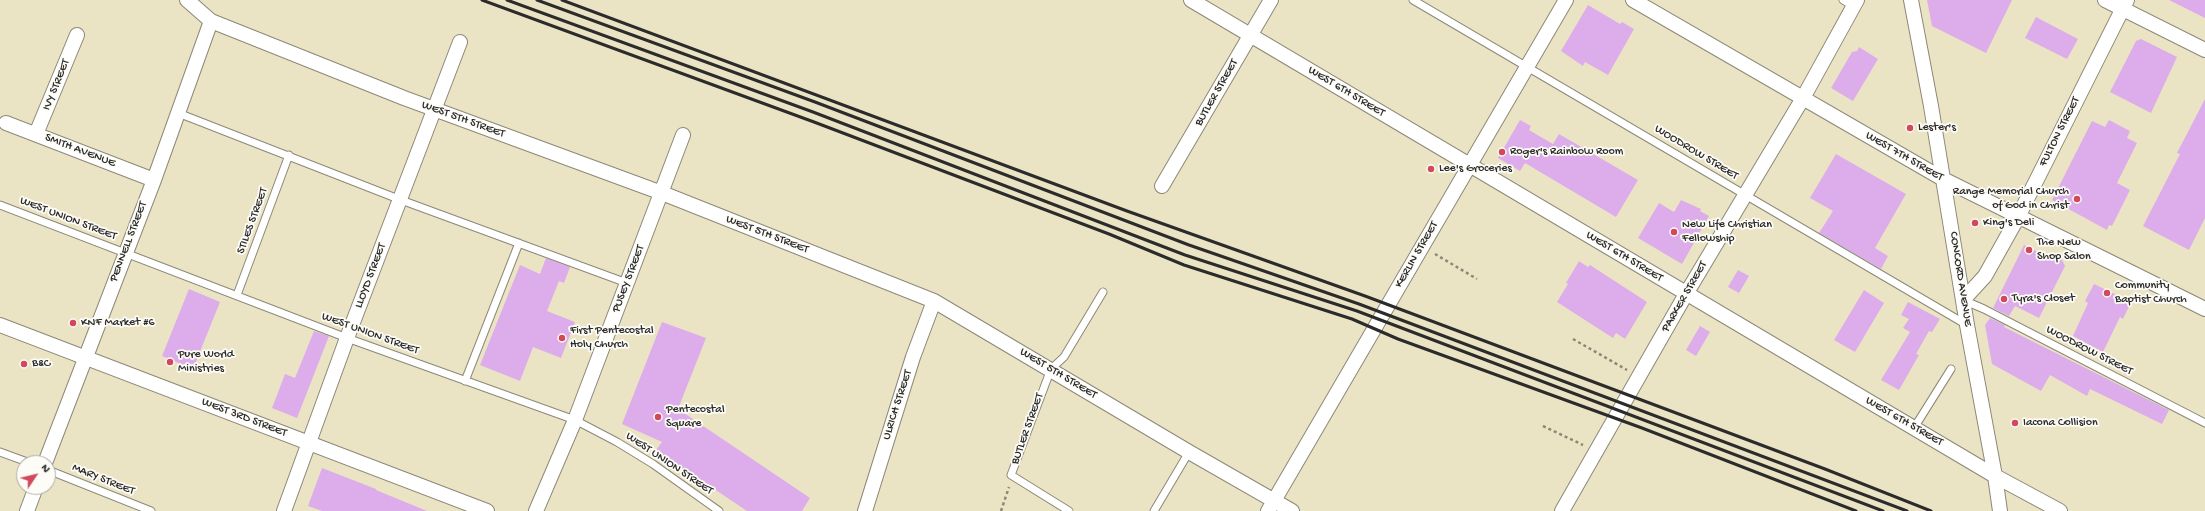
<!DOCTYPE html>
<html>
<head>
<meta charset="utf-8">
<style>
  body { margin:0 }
  #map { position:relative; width:2205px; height:511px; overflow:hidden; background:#ebe4c4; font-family:"Gochi Hand",sans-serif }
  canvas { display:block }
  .north { position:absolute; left:16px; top:455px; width:40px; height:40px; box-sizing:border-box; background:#fdfcf7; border:1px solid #a9a8a5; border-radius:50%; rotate:55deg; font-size:11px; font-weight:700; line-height:16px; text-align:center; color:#2b2b2b }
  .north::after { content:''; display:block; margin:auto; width:14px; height:18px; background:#d1495b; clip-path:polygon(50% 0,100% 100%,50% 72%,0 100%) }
</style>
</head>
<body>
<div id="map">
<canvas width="2205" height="511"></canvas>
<div class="north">N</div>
</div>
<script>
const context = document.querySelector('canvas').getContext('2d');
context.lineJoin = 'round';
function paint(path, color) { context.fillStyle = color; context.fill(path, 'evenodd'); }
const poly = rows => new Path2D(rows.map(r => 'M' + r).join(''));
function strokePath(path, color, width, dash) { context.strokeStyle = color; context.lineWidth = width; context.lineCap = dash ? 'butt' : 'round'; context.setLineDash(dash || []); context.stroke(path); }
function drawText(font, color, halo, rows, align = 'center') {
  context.font = font + ' "Gochi Hand",sans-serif'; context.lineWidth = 3.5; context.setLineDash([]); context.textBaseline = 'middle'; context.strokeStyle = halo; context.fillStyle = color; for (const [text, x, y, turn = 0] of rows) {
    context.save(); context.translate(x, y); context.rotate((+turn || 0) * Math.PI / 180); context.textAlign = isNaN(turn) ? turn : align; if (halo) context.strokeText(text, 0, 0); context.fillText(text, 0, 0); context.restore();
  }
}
paint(poly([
  [1927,0,2012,0,1986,53,1932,26],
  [2169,0,2205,0,2205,18],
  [1588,5,1620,24,1622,22,1634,29,1608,75,1585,62,1583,66,1561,51],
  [2036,17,2078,39,2067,59,2025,38],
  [2141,39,2177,57,2151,113,2110,92,2136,41],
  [1859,47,1878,59,1853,101,1831,88,1852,52,1857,51],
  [2205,99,2205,218,2189,250,2143,226,2180,154,2177,153],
  [1520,120,1531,126,1529,130,1553,144,1559,134,1638,180,1616,217,1525,163,1520,171,1498,158],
  [2109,120,2130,131,2127,138,2137,143,2117,183,2130,190,2112,226,2109,225,2107,230,2052,200,2092,121,2105,127],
  [1836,154,1906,194,1875,248,1888,256,1881,269,1819,233,1833,211,1810,198],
  [1681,200,1701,209,1700,211,1709,216,1682,264,1638,238,1659,203,1674,212],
  [2024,245,2044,255,2048,254,2058,259,2061,258,2065,266,2039,318,2015,306,2009,316,1993,308],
  [546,258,570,267,564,283,559,281,547,311,575,322,561,358,533,347,520,381,480,365,520,265,540,274],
  [1579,261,1588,267,1590,265,1647,302,1625,339,1616,333,1613,338,1557,302,1568,284,1566,283],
  [1738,270,1749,276,1739,293,1728,287],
  [2094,284,2131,302,2123,319,2120,317,2103,352,2073,336,2088,303,2085,301],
  [189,289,220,302,193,369,162,356],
  [1864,290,1884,303,1855,352,1834,340],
  [1908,302,1940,319,1932,332,1929,331,1916,354,1919,355,1899,390,1881,380,1910,332,1903,328,1909,319,1901,315],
  [1990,318,2005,325,2004,327,2169,410,2162,424,2090,389,2087,396,2050,375,2041,391,1992,364,1985,325],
  [662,322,706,338,678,409,810,498,802,511,747,511,656,450,662,442,622,424],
  [1700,326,1710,332,1696,356,1686,350],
  [314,331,329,336,297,418,272,408,285,374,295,378],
  [322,468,376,489,376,490,427,511,322,511,308,506]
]), '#dcadea');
const lane = poly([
  [1413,0,1967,325],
  [1843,0,1853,6],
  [178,113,401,200,627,283],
  [0,205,347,338,575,420,617,442,653,464,719,511],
  [237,295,289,155],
  [1963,300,1984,309,2205,423],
  [465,381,519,243],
  [1914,428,1951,369],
  [0,452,30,463],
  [48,470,151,511],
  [1069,511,1011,475,1051,369,1064,357,1103,292],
  [1154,511,1189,452]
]);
const street = poly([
  [187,0,211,21,404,98,662,193,934,301,1189,452,1292,511],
  [1191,0,1995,476,2060,511],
  [1633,0,1943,179,2205,309],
  [1911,0,1931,106,1967,325,1995,476,2000,511],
  [2105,0,2205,50],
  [6,123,154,180],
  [36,134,77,35],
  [1162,186,1271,0],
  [1963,300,1985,276,2018,217,2127,0],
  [0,325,487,511],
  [45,463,154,180,211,21],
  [27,511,36,487],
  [284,511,347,338,460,42],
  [536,511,575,420,683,135],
  [865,511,913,357,934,301],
  [1268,511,1566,0],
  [1562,511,1686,294,1803,98,1857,0]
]);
strokePath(lane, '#8b8878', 9);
strokePath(street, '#8b8878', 16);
strokePath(poly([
  [1435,254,1477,279],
  [1573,339,1627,370],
  [1543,426,1583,445],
  [1001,511,1009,487]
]), '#8b8878', 2.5, [3, 3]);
strokePath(lane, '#fff', 7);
strokePath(street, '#fff', 14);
strokePath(poly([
  [482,0,814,122,1109,234,1184,265,1352,319,1398,339,1642,428,1856,511],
  [507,0,813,112,1185,255,1357,311,1883,511],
  [537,0,815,102,1189,245,1359,304,1907,511],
  [562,0,1127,211,1365,296,1825,469,1931,511]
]), '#2b2b2b', 3);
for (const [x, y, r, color] of [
  [1910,128,4,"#d1495b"],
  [1502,152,4,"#d1495b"],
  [1431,169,4,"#d1495b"],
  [2077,199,4,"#d1495b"],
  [1975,223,4,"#d1495b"],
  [1674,232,4,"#d1495b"],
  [2029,250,4,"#d1495b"],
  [2107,293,4,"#d1495b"],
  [2004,299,4,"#d1495b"],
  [73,323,4,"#d1495b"],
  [562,338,4,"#d1495b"],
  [170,362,4,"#d1495b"],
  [24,364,4,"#d1495b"],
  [658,417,4,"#d1495b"],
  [2015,423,4,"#d1495b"]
]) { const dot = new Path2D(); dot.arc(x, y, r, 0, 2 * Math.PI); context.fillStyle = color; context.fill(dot); strokePath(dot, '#fdfcf7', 1.5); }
drawText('12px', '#2b2b2b', '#fdfcf7', [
  ["IVY STREET",57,85,-68],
  ["WEST 6TH STREET",1346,92,31],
  ["BUTLER STREET",1217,93,-60],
  ["WEST 5TH STREET",463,120,20],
  ["FULTON STREET",2060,132,-63],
  ["SMITH AVENUE",80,151,21],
  ["WOODROW STREET",1696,153,31],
  ["WEST 7TH STREET",1904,157,30],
  ["WEST UNION STREET",68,219,21],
  ["STILES STREET",253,221,-70],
  ["WEST 5TH STREET",767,235,21],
  ["PENNELL STREET",129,242,-69],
  ["KERLIN STREET",1417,255,-60],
  ["WEST 6TH STREET",1624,257,31],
  ["LLOYD STREET",371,276,-69],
  ["PUSEY STREET",629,279,-69],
  ["CONCORD AVENUE",1960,279,81],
  ["PARKER STREET",1685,297,-60],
  ["WEST UNION STREET",370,334,20],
  ["WOODROW STREET",2089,351,27],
  ["WEST 5TH STREET",1058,374,31],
  ["ULRICH STREET",898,405,-72],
  ["WEST 3RD STREET",244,418,21],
  ["WEST 6TH STREET",1904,422,30],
  ["BUTLER STREET",1028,429,-70],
  ["WEST UNION STREET",669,464,34],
  ["MARY STREET",103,480,22]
]);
drawText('12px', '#2b2b2b', '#fdfcf7', [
  ["Lester's",1918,128],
  ["Roger's Rainbow Room",1510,152],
  ["Lee's Groceries",1439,169],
  ["Range Memorial Church",2069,192,"right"],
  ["of God in Christ",2069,206,"right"],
  ["King's Deli",1983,223],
  ["New Life Christian",1682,225],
  ["Fellowship",1682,239],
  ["The New",2037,243],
  ["Shop Salon",2037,257],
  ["Community",2115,286],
  ["Baptist Church",2115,300],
  ["Tyra's Closet",2012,299],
  ["KNF Market #6",81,323],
  ["First Pentecostal",570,331],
  ["Holy Church",570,345],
  ["Pure World",178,355],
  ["Ministries",178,369],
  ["B&C",32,364],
  ["Pentecostal",666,410],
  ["Square",666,424],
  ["Iacona Collision",2023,423]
], 'left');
</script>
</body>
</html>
